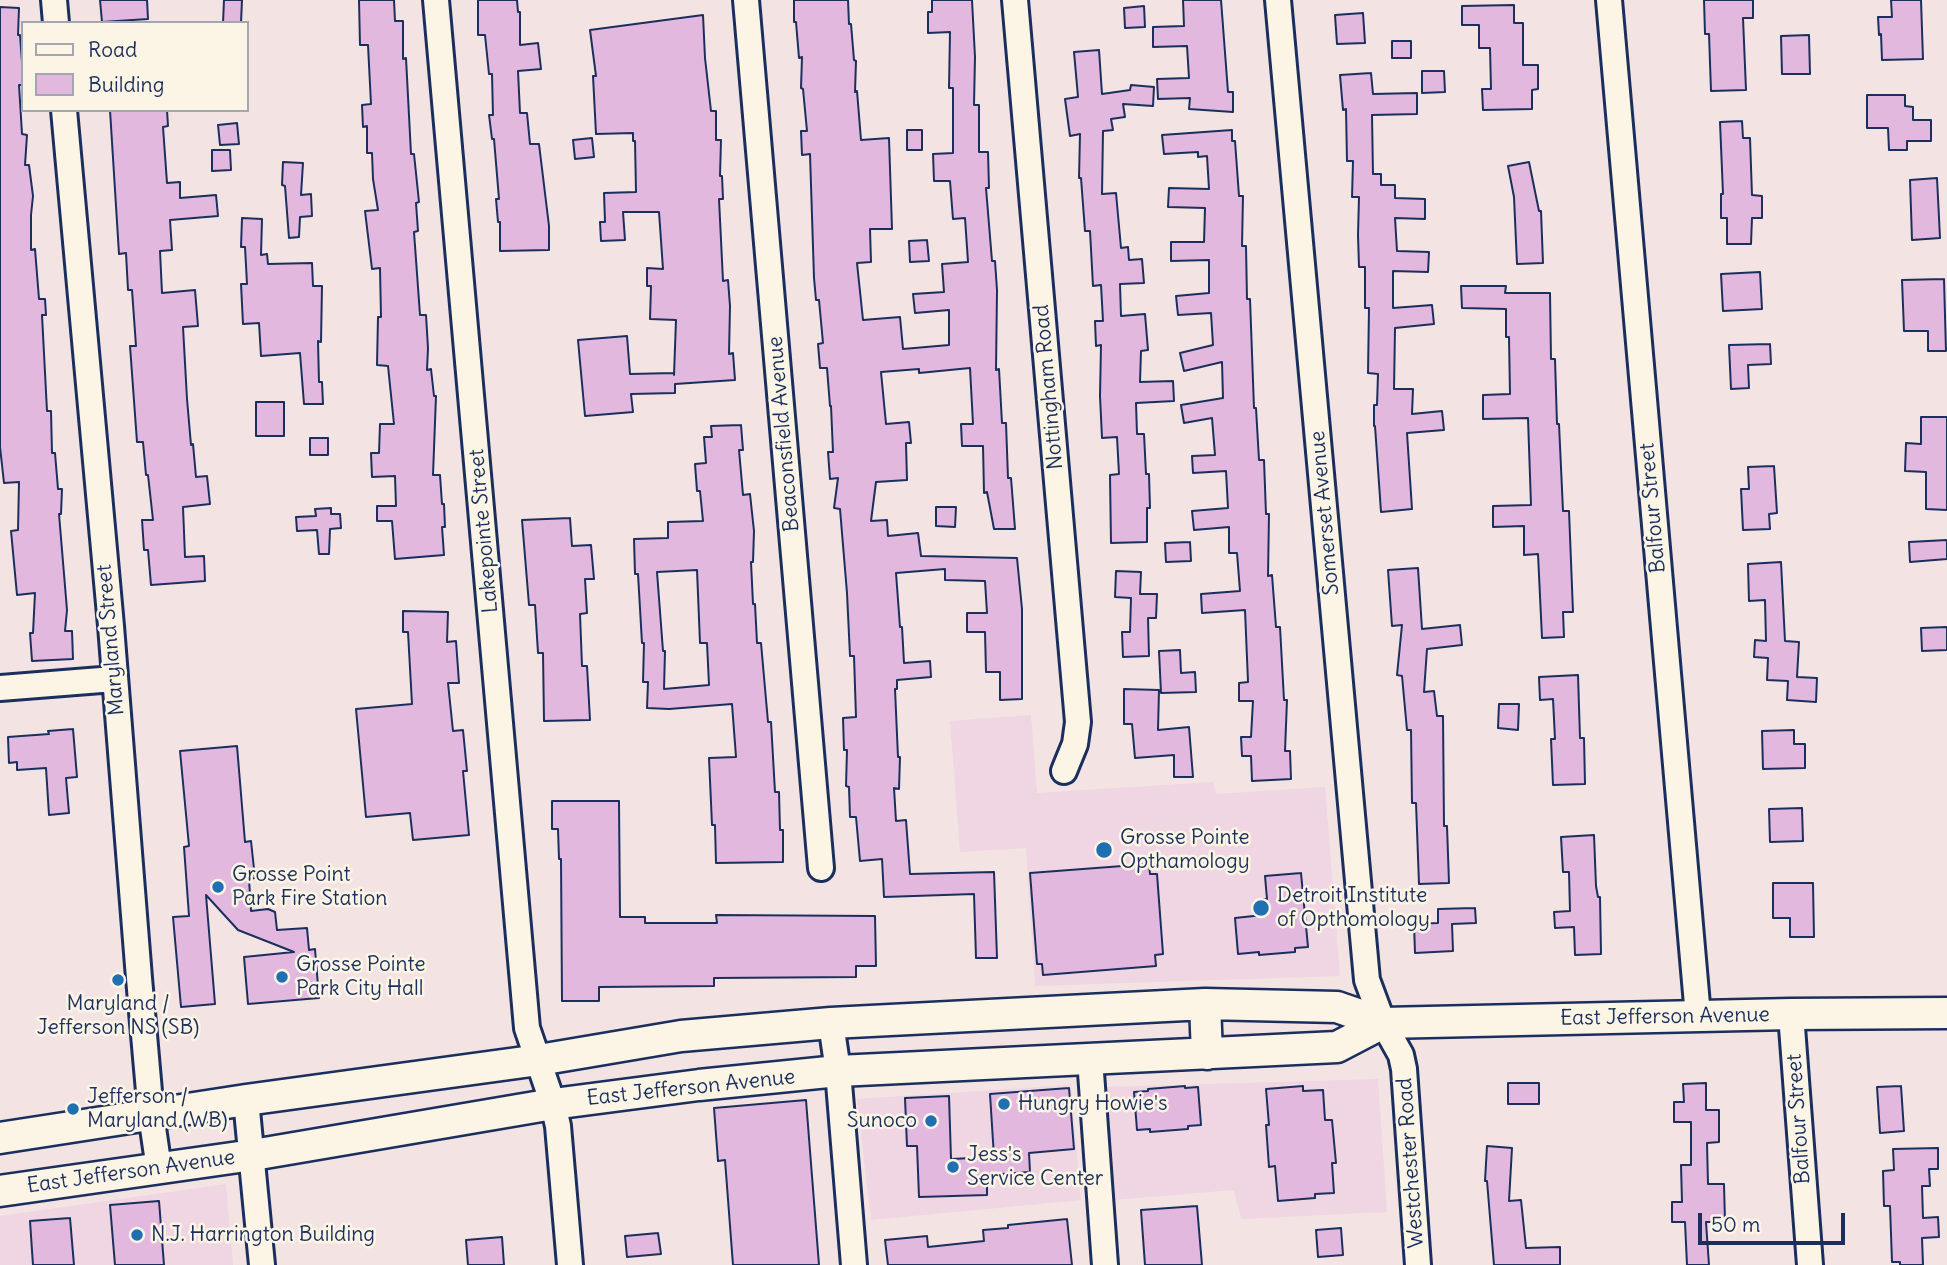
<!DOCTYPE html>
<html>
<head>
<meta charset="utf-8">
<style>
  body { margin:0 }
  #map { position:relative; width:1947px; height:1265px; overflow:hidden; background:#f4e3e3; font-family:Delius,sans-serif }
  canvas { display:block }
  .legend { position:absolute; left:21px; top:21px; width:228px; height:91px; box-sizing:border-box; background:#fcf5e5; border:2px solid #a2a6af; margin:0; padding:9px 12px; list-style:none; font-size:21px; color:#1b2f5e }
  .legend li { display:flex; align-items:center; gap:14px; height:35px }
  .legend b { width:35px; border:2px solid #a2a6af }
  .scale { position:absolute; left:1698px; top:1213px; width:147px; height:32px; box-sizing:border-box; border:4px solid #1b2f5e; border-top:0; padding-left:9px; font-size:21px; line-height:24px; white-space:nowrap; color:#1b2f5e; -webkit-text-stroke:5px #fcf5e5; paint-order:stroke }
</style>
</head>
<body>
<div id="map">
<canvas width="1947" height="1265"></canvas>
<ul class="legend">
<li><b style="height:9px;background:#fcf5e5"></b>Road</li>
<li><b style="height:19px;background:#e3b8de"></b>Building</li>
</ul>
<div class="scale">50 m</div>
</div>
<script>
const context = document.querySelector('canvas').getContext('2d');
context.lineJoin = 'round';
function paint(path, color) { context.fillStyle = color; context.fill(path, 'evenodd'); }
const poly = rows => new Path2D(rows.map(r => 'M' + r).join(''));
function strokePath(path, color, width, dash) { context.strokeStyle = color; context.lineWidth = width; context.lineCap = dash ? 'butt' : 'round'; context.setLineDash(dash || []); context.stroke(path); }
function drawText(font, color, halo, rows, align = 'center') {
  context.font = font + ' Delius,sans-serif'; context.lineWidth = 5; context.setLineDash([]); context.textBaseline = 'middle'; context.strokeStyle = halo; context.fillStyle = color; for (const [text, x, y, turn = 0] of rows) {
    context.save(); context.translate(x, y); context.rotate((+turn || 0) * Math.PI / 180); context.textAlign = isNaN(turn) ? turn : align; if (halo) context.strokeText(text, 0, 0); context.fillText(text, 0, 0); context.restore();
  }
}
paint(poly([
  [1031,715,1037,793,1213,782,1216,794,1325,787,1340,976,1035,986,1026,848,960,852,950,721],
  [1378,1079,1387,1212,1241,1219,1234,1190,1113,1200,1106,1087],
  [1071,1085,1081,1200,871,1220,857,1099],
  [226,1184,233,1265,0,1265,0,1216]
]), '#efd6e2');
const building = poly([
  [100,0,147,0,148,19,102,22,100,0],
  [224,0,242,0,241,23,223,23,224,0],
  [359,0,394,0,395,21,403,21,403,59,406,58,411,154,414,154,419,202,416,203,418,231,414,232,420,315,426,315,428,348,427,370,431,369,434,396,436,396,433,475,440,475,442,504,444,504,445,527,442,527,444,555,395,559,392,521,377,521,377,506,396,506,395,476,372,477,371,453,379,453,380,424,394,424,388,366,377,365,378,317,381,317,380,268,372,269,365,211,378,210,373,179,372,153,367,153,367,126,363,127,362,105,371,104,368,45,360,45,359,0],
  [478,0,517,0,518,12,520,12,520,45,538,43,541,69,518,71,520,113,527,113,530,144,539,144,549,226,549,250,500,251,500,222,498,222,496,199,499,199,494,139,492,139,489,115,493,115,492,74,489,74,485,35,478,35,478,0],
  [794,0,848,0,849,24,851,24,854,60,856,61,855,92,857,91,861,140,889,138,892,229,870,229,871,262,857,263,863,320,900,317,903,349,949,345,949,310,915,313,913,294,944,292,942,264,968,262,965,218,953,219,950,181,934,181,933,154,953,153,953,88,949,88,950,32,928,33,928,12,932,12,932,0,972,0,975,57,974,105,979,105,979,152,988,152,989,188,986,188,992,261,995,261,997,290,996,370,999,369,1002,423,1006,423,1008,478,1011,478,1015,529,994,529,987,492,984,493,983,446,962,446,961,424,973,424,970,368,919,373,919,369,881,372,886,424,909,422,911,443,906,443,907,480,876,482,871,521,887,520,888,536,918,533,921,556,1017,558,1022,609,1022,699,1000,700,1000,672,986,672,985,632,967,632,967,613,987,613,985,581,945,580,945,569,896,573,900,627,902,627,904,663,930,661,931,677,897,680,897,689,895,689,898,757,900,757,899,789,894,788,896,821,906,820,910,874,994,872,997,958,976,958,974,894,884,897,882,859,860,861,856,817,850,817,849,787,846,786,847,750,844,750,843,718,856,717,854,656,850,656,847,593,840,509,834,508,838,478,830,479,828,452,833,452,831,406,830,406,827,368,820,368,818,344,823,343,819,300,816,300,814,278,810,154,802,155,801,131,807,131,803,89,801,88,802,57,799,58,796,22,794,22,794,0],
  [1183,0,1221,0,1228,92,1233,92,1233,112,1189,109,1190,98,1158,99,1157,79,1189,78,1187,46,1153,47,1153,27,1184,26,1183,0],
  [1704,0,1753,0,1753,18,1743,18,1746,90,1711,91,1709,34,1705,34,1704,0],
  [1891,0,1921,0,1923,59,1882,60,1881,34,1879,35,1878,17,1892,17,1891,0],
  [1514,5,1514,23,1523,23,1523,65,1538,65,1538,89,1532,90,1532,109,1483,110,1482,89,1491,89,1490,48,1479,48,1479,25,1462,25,1462,6,1514,5],
  [1144,6,1145,27,1125,28,1124,8,1144,6],
  [0,7,19,8,18,35,20,35,22,62,22,85,19,85,22,134,27,135,25,165,29,165,33,196,31,215,31,250,35,249,39,299,45,299,46,315,42,315,47,411,51,411,52,453,55,453,58,489,62,489,61,514,59,514,67,610,65,631,72,631,73,659,32,661,30,633,33,633,35,593,17,595,11,531,18,530,19,482,4,483,0,447,0,7],
  [1363,13,1365,43,1337,44,1335,15,1363,13],
  [703,15,705,58,711,111,716,111,716,140,721,140,720,176,722,176,723,199,719,199,723,281,728,280,730,306,729,354,733,353,735,380,675,384,675,393,631,394,633,412,585,416,578,340,627,336,630,374,674,373,674,375,676,320,650,319,651,286,647,286,647,268,663,269,659,212,623,212,625,240,601,241,600,222,605,222,604,193,636,192,635,141,633,141,633,133,596,134,593,76,596,76,590,30,703,15],
  [1809,35,1810,74,1782,74,1781,36,1809,35],
  [1392,41,1411,41,1411,58,1392,58,1392,41],
  [1099,50,1102,94,1130,90,1131,85,1154,87,1153,106,1123,104,1125,117,1111,119,1113,130,1103,131,1102,194,1116,193,1121,248,1128,247,1129,260,1142,259,1144,283,1120,284,1121,316,1145,314,1148,350,1141,351,1140,382,1173,381,1174,401,1136,403,1137,434,1144,434,1146,474,1149,474,1150,508,1147,508,1147,542,1111,543,1110,475,1119,474,1117,437,1102,438,1100,396,1101,345,1096,346,1095,321,1103,321,1101,285,1093,286,1090,231,1085,231,1081,178,1079,178,1080,134,1070,136,1065,99,1078,97,1074,52,1099,50],
  [1422,71,1444,71,1445,92,1422,93,1422,71],
  [1371,73,1373,94,1417,93,1417,114,1372,115,1373,174,1381,174,1381,185,1395,185,1395,198,1425,199,1425,219,1395,218,1397,251,1429,252,1428,272,1393,271,1393,308,1432,305,1434,324,1395,328,1394,389,1413,389,1412,414,1442,411,1444,430,1407,433,1412,509,1381,512,1375,426,1374,426,1374,405,1377,405,1378,374,1368,373,1369,308,1365,308,1365,267,1359,267,1358,235,1359,197,1352,197,1353,161,1347,161,1346,109,1343,110,1340,75,1371,73],
  [1867,95,1905,95,1905,106,1913,107,1913,120,1931,120,1931,141,1907,141,1907,150,1889,150,1888,128,1867,128,1867,95],
  [110,110,167,110,168,126,163,127,167,183,180,182,180,198,216,195,218,216,170,220,172,250,160,251,162,293,195,290,198,326,183,327,187,399,191,445,193,444,196,477,207,476,210,504,183,507,185,557,204,556,205,581,151,585,148,550,144,550,142,520,153,520,148,475,146,475,143,442,137,442,130,346,136,346,132,290,128,290,126,253,119,254,110,110],
  [1742,121,1743,138,1750,138,1752,195,1762,196,1762,218,1752,218,1751,244,1727,244,1727,218,1721,218,1721,194,1723,194,1720,122,1742,121],
  [237,123,239,144,220,145,218,125,237,123],
  [907,130,922,130,922,150,907,150,907,130],
  [1232,130,1232,141,1235,141,1239,196,1243,196,1242,246,1246,246,1247,299,1250,299,1254,408,1256,408,1259,460,1264,460,1266,514,1269,514,1268,576,1272,575,1276,627,1280,627,1284,700,1287,700,1285,751,1290,751,1291,779,1252,781,1251,756,1242,756,1241,737,1251,737,1253,701,1239,701,1239,683,1248,682,1245,610,1202,613,1201,594,1240,591,1237,553,1229,553,1229,527,1194,530,1192,511,1228,508,1226,471,1193,473,1192,456,1215,455,1212,418,1184,423,1181,405,1223,398,1222,362,1184,371,1180,353,1213,345,1211,313,1178,315,1176,296,1209,293,1209,260,1171,261,1171,242,1204,242,1205,208,1168,207,1169,188,1209,189,1207,156,1198,157,1198,152,1164,154,1162,135,1232,130],
  [592,138,594,157,575,159,573,140,592,138],
  [212,150,230,150,231,170,212,171,212,150],
  [283,162,303,163,301,195,311,194,312,216,300,217,299,237,289,238,285,186,282,185,283,162],
  [1529,162,1539,211,1541,211,1543,263,1517,264,1514,197,1508,166,1529,162],
  [1937,178,1940,238,1912,240,1910,180,1937,178],
  [242,218,262,219,261,255,267,254,268,264,312,263,313,286,322,286,321,342,318,341,319,382,322,382,323,404,304,404,300,353,261,356,259,323,243,324,241,284,247,284,245,247,241,247,242,218],
  [927,240,929,261,910,262,909,241,927,240],
  [1760,272,1762,309,1723,311,1721,274,1760,272],
  [1944,279,1946,351,1928,351,1928,331,1904,331,1902,280,1944,279],
  [1461,286,1506,286,1505,293,1550,293,1551,359,1555,359,1557,424,1559,424,1563,511,1569,511,1573,612,1563,612,1564,637,1542,638,1538,554,1524,555,1524,526,1493,527,1493,506,1531,505,1528,418,1483,419,1483,395,1510,394,1509,337,1506,337,1506,309,1462,308,1461,286],
  [1770,344,1771,364,1748,365,1749,388,1731,389,1729,345,1770,344],
  [256,402,284,402,284,436,256,436,256,402],
  [1921,417,1947,417,1947,510,1926,509,1926,472,1905,471,1906,443,1921,444,1921,417],
  [741,425,743,450,739,450,743,495,750,494,754,531,753,562,751,562,753,604,755,604,757,643,761,643,768,722,771,722,775,792,779,792,780,830,783,830,783,862,716,863,715,825,712,825,709,758,736,757,732,704,669,709,647,708,648,682,643,682,644,643,642,643,638,574,635,574,634,539,668,538,668,522,703,521,700,491,697,491,695,464,706,463,704,437,712,437,711,426,741,425],
  [697,570,700,643,707,643,709,685,664,689,665,651,663,651,657,572,697,570],
  [310,438,328,438,328,455,310,455,310,438],
  [1774,466,1777,513,1769,514,1770,529,1743,530,1741,489,1749,489,1748,467,1774,466],
  [936,507,956,507,955,527,936,526,936,507],
  [331,508,331,514,340,514,341,528,330,529,329,554,319,554,317,530,297,531,296,517,316,516,315,509,331,508],
  [570,518,572,546,591,545,594,579,585,579,587,613,580,614,582,666,587,666,590,720,544,721,543,653,538,653,535,605,529,605,522,520,570,518],
  [1947,540,1947,559,1910,562,1909,542,1947,540],
  [1190,542,1191,561,1166,562,1165,543,1190,542],
  [1781,562,1785,641,1799,642,1797,677,1817,678,1816,702,1787,700,1788,681,1767,680,1768,658,1754,657,1755,640,1766,641,1765,600,1749,601,1748,564,1781,562],
  [1418,568,1422,629,1460,625,1462,645,1427,649,1424,692,1434,691,1437,716,1443,716,1444,826,1447,826,1449,883,1419,884,1416,803,1412,803,1411,730,1407,730,1402,676,1397,675,1402,625,1392,626,1388,570,1418,568],
  [1116,571,1141,572,1140,594,1157,594,1156,618,1148,618,1149,656,1123,657,1122,632,1130,632,1131,598,1115,597,1116,571],
  [403,611,448,612,447,642,456,641,459,683,448,683,453,731,463,730,467,771,463,771,469,835,413,840,410,813,366,817,356,709,412,704,408,632,403,632,403,611],
  [1947,627,1947,650,1922,651,1921,628,1947,627],
  [1180,650,1181,673,1195,672,1196,692,1161,693,1159,651,1180,650],
  [1578,675,1580,738,1584,738,1585,784,1553,785,1551,739,1555,739,1553,699,1540,700,1539,677,1578,675],
  [1124,689,1159,690,1158,730,1189,727,1193,777,1174,777,1174,755,1135,758,1132,724,1124,724,1124,689],
  [1499,704,1519,704,1518,730,1498,728,1499,704],
  [73,729,77,777,66,778,69,813,49,815,46,768,17,770,17,762,9,763,8,737,49,734,48,731,73,729],
  [1794,730,1794,744,1805,744,1805,768,1763,769,1762,731,1794,730],
  [237,746,245,842,251,841,255,878,249,879,251,911,268,909,275,912,277,930,307,928,309,950,315,949,319,998,248,1004,244,957,294,952,238,930,206,895,215,1004,181,1007,173,917,189,916,184,847,189,846,180,751,237,746],
  [552,801,619,801,620,917,645,917,645,923,717,923,716,915,875,916,876,966,856,966,856,977,714,978,714,986,599,987,599,1001,562,1001,561,859,559,859,558,829,552,829,552,801],
  [1802,808,1803,841,1770,842,1769,809,1802,808],
  [1594,835,1596,886,1598,897,1600,897,1601,954,1575,955,1574,927,1555,928,1554,912,1570,911,1569,872,1563,872,1561,837,1594,835],
  [1149,864,1150,874,1157,874,1163,954,1155,955,1156,966,1043,975,1042,964,1037,964,1030,873,1149,864],
  [1301,873,1308,947,1295,948,1295,952,1259,955,1259,952,1238,954,1235,918,1263,915,1262,899,1267,899,1265,876,1301,873],
  [1773,883,1813,883,1814,937,1790,937,1790,918,1773,918,1773,883],
  [1475,908,1476,923,1452,924,1453,951,1415,953,1414,924,1438,923,1438,909,1475,908],
  [1508,1083,1539,1083,1539,1104,1508,1104,1508,1083],
  [1706,1083,1706,1110,1719,1110,1719,1142,1707,1143,1708,1184,1724,1184,1725,1222,1706,1222,1709,1265,1687,1265,1685,1222,1672,1222,1672,1202,1682,1202,1681,1165,1691,1165,1691,1122,1674,1122,1674,1102,1684,1102,1683,1084,1706,1083],
  [1185,1086,1185,1088,1198,1087,1201,1125,1188,1126,1188,1129,1150,1132,1150,1129,1137,1130,1134,1092,1148,1091,1148,1089,1185,1086],
  [1303,1086,1303,1091,1323,1090,1325,1120,1332,1120,1336,1163,1332,1163,1334,1193,1315,1194,1315,1198,1278,1201,1275,1166,1269,1167,1266,1125,1269,1125,1266,1089,1303,1086],
  [1901,1086,1904,1131,1880,1133,1877,1087,1901,1086],
  [1069,1088,1074,1149,1029,1153,1030,1172,987,1175,987,1195,919,1197,917,1146,907,1146,905,1098,949,1096,951,1159,994,1157,990,1094,1069,1088],
  [806,1100,819,1265,733,1265,725,1160,718,1161,714,1108,806,1100],
  [1487,1146,1512,1148,1509,1201,1521,1200,1526,1248,1560,1247,1560,1265,1494,1265,1487,1181,1485,1181,1487,1146],
  [1938,1148,1938,1169,1929,1169,1930,1186,1922,1186,1923,1218,1938,1217,1939,1237,1922,1238,1923,1265,1900,1265,1900,1262,1892,1262,1890,1206,1884,1206,1883,1171,1894,1170,1893,1149,1938,1148],
  [159,1201,164,1265,115,1265,110,1205,159,1201],
  [1197,1206,1202,1265,1145,1265,1141,1210,1197,1206],
  [70,1218,74,1265,33,1265,30,1221,70,1218],
  [1067,1219,1072,1265,888,1265,885,1240,927,1236,928,1247,984,1241,983,1230,1008,1228,1008,1225,1067,1219],
  [1341,1228,1343,1255,1318,1257,1316,1230,1341,1228],
  [658,1233,661,1254,627,1257,625,1236,658,1233],
  [502,1237,504,1265,468,1265,466,1240,502,1237]
]);
paint(building, '#e3b8de');
strokePath(building, '#1b2f5e', 2);
const minor = poly([
  [54,0,56,23],
  [436,0,527,1028,553,1104,558,1126,570,1265],
  [746,0,821,868],
  [1015,0,1078,722,1075,744,1064,771],
  [1278,0,1367,980,1383,1023,1401,1055,1404,1069,1418,1265],
  [1609,0,1698,1016],
  [64,110,111,626,139,978,151,1114,159,1169],
  [0,688,114,679],
  [1791,1014,1810,1265],
  [831,1023,838,1071,854,1265],
  [1090,1059,1105,1265],
  [246,1100,262,1265]
]);
const major = poly([
  [1205,1004,1207,1054],
  [0,1138,246,1100,539,1060,681,1036,831,1023,1205,1004,1337,1007,1383,1023,1791,1014,1947,1013],
  [0,1191,253,1155,553,1104,699,1085,838,1071,1337,1047,1383,1023]
]);
strokePath(minor, '#1b2f5e', 30);
strokePath(major, '#1b2f5e', 35);
strokePath(minor, '#fcf5e5', 24);
strokePath(major, '#fcf5e5', 30);
for (const [x, y, r, color] of [
  [1104,850,9,"#1f6fb2"],
  [218,887,7,"#1f6fb2"],
  [1261,908,9,"#1f6fb2"],
  [282,977,7,"#1f6fb2"],
  [118,980,7,"#1f6fb2"],
  [1004,1104,7,"#1f6fb2"],
  [73,1109,7,"#1f6fb2"],
  [931,1121,7,"#1f6fb2"],
  [953,1167,7,"#1f6fb2"],
  [137,1235,7,"#1f6fb2"]
]) { const dot = new Path2D(); dot.arc(x, y, r, 0, 2 * Math.PI); context.fillStyle = color; context.fill(dot); strokePath(dot, '#fcf5e5', 2.5); }
drawText('21px', '#1b2f5e', '#fcf5e5', [
  ["Nottingham Road",1049,387,-95],
  ["Beaconsfield Avenue",784,434,-95],
  ["Balfour Street",1653,508,-95],
  ["Somerset Avenue",1325,513,-95],
  ["Lakepointe Street",484,531,-95],
  ["Maryland Street",111,640,-95],
  ["East Jefferson Avenue",1665,1017,-1],
  ["East Jefferson Avenue",691,1088,-6],
  ["Balfour Street",1799,1119,-94],
  ["Westchester Road",1411,1163,-94],
  ["East Jefferson Avenue",131,1172,-8]
]);
drawText('21px', '#1b2f5e', '#fcf5e5', [
  ["Grosse Pointe",1120,838],
  ["Opthamology",1120,862],
  ["Grosse Point",232,875],
  ["Park Fire Station",232,899],
  ["Detroit Institute",1277,896],
  ["of Opthomology",1277,920],
  ["Grosse Pointe",296,965],
  ["Park City Hall",296,989],
  ["Maryland /",118,1004,"center"],
  ["Jefferson NS (SB)",118,1028,"center"],
  ["Jefferson /",87,1097],
  ["Maryland (WB)",87,1121],
  ["Hungry Howie's",1018,1104],
  ["Sunoco",917,1121,"right"],
  ["Jess's",967,1155],
  ["Service Center",967,1179],
  ["N.J. Harrington Building",151,1235]
], 'left');
</script>
</body>
</html>
